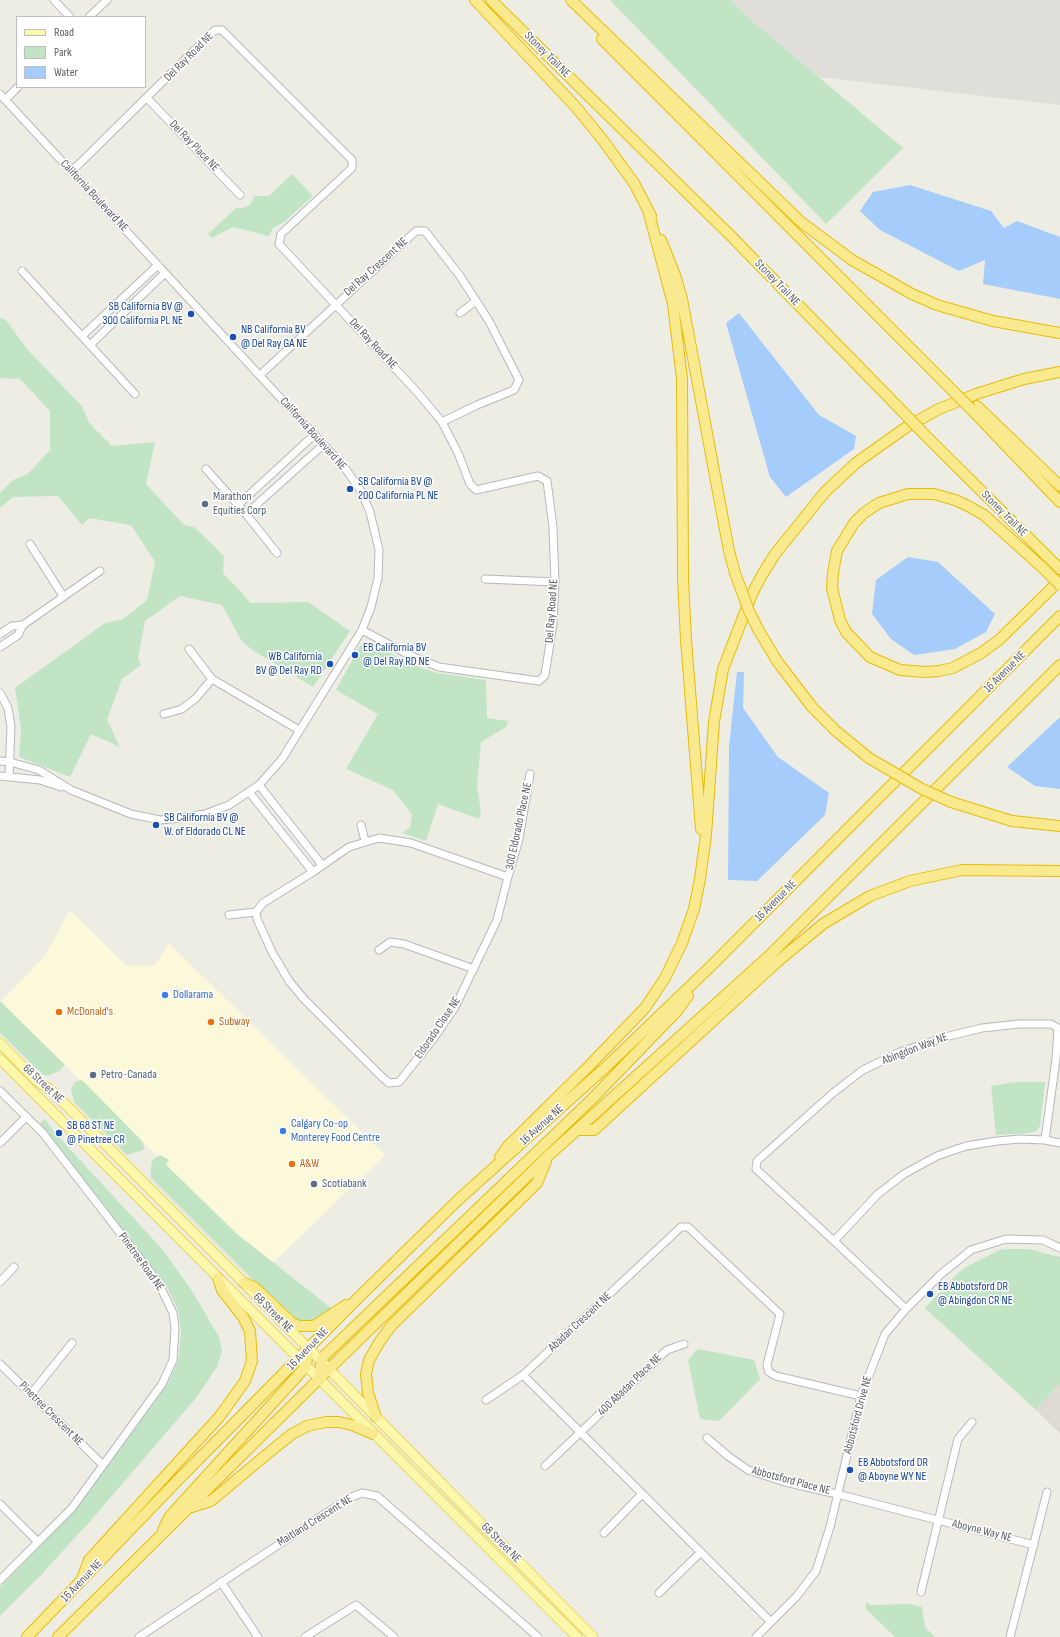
<!DOCTYPE html>
<html>
<head>
<meta charset="utf-8">
<style>
  body { margin:0 }
  #map { position:relative; width:1060px; height:1637px; overflow:hidden; background:#eeede4; font-family:"Sofia Sans Condensed",sans-serif }
  canvas { display:block }
  .legend { position:absolute; left:16px; top:16px; width:130px; height:72px; box-sizing:border-box; background:#fff; border:1px solid #bebfc1; margin:0; padding:5px 7px; list-style:none; font-size:12px; color:#5c5e64 }
  .legend li { display:flex; align-items:center; gap:8px; height:20px }
  .legend b { width:20px; border:1px solid #bebfc1 }
</style>
</head>
<body>
<div id="map">
<canvas width="1060" height="1637"></canvas>
<ul class="legend">
<li><b style="height:5px;background:#fcf8ab"></b>Road</li>
<li><b style="height:11px;background:#c1e4c5"></b>Park</li>
<li><b style="height:11px;background:#a6ccfb"></b>Water</li>
</ul>
</div>
<script>
const context = document.querySelector('canvas').getContext('2d');
context.lineJoin = 'round';
function paint(path, color) { context.fillStyle = color; context.fill(path, 'evenodd'); }
const poly = rows => new Path2D(rows.map(r => 'M' + r).join(''));
function strokePath(path, color, width, dash) { context.strokeStyle = color; context.lineWidth = width; context.lineCap = dash ? 'butt' : 'round'; context.setLineDash(dash || []); context.stroke(path); }
function drawText(font, color, halo, rows, align = 'center') {
  context.font = font + ' "Sofia Sans Condensed",sans-serif'; context.lineWidth = 3; context.setLineDash([]); context.textBaseline = 'middle'; context.strokeStyle = halo; context.fillStyle = color; for (const [text, x, y, turn = 0] of rows) {
    context.save(); context.translate(x, y); context.rotate((+turn || 0) * Math.PI / 180); context.textAlign = isNaN(turn) ? turn : align; if (halo) context.strokeText(text, 0, 0); context.fillText(text, 0, 0); context.restore();
  }
}
paint(poly([
  [70,910,126,965,154,966,169,943,385,1155,273,1263,237,1234,0,1002,44,957]
]), '#fcf8da');
paint(poly([
  [730,0,1060,0,1060,105,819,77,751,20]
]), '#dfded8');
paint(poly([
  [1060,1383,1060,1434,1036,1410]
]), '#dedcd2');
paint(poly([
  [610,0,730,0,751,20,903,148,826,224],
  [292,174,313,196,284,222,273,228,269,236,233,227,212,238,208,234,236,208,243,208,250,205,255,196,269,196],
  [0,318,6,320,27,349,82,406,89,423,112,446,155,442,146,484,184,525,194,527,224,556,223,573,251,603,308,602,350,631,313,687,251,649,241,640,222,605,180,596,145,621,138,659,141,665,122,679,107,720,120,747,91,734,70,777,19,757,21,729,15,688,105,623,123,619,147,600,155,562,131,525,89,518,82,525,58,496,13,497,0,508,0,493,13,480,28,474,50,450,50,411,20,379,0,378],
  [374,642,407,663,437,673,486,680,487,718,508,721,506,727,481,742,477,786,481,812,479,819,438,804,426,841,402,833,410,828,412,815,393,790,346,769,378,714,336,690,360,646,364,643],
  [0,1001,65,1065,59,1071,47,1076,43,1075,0,1033],
  [82,1080,142,1141,144,1146,143,1150,127,1155,74,1102,71,1089,75,1082],
  [1014,1082,1045,1082,1040,1126,1036,1131,1030,1133,996,1135,991,1086],
  [45,1119,56,1134,163,1250,192,1291,219,1337,222,1352,217,1367,196,1398,92,1519,42,1574,0,1616,0,1587,74,1512,167,1385,178,1361,181,1332,178,1310,168,1289,40,1123],
  [160,1155,169,1160,166,1165,237,1234,331,1308,318,1320,309,1322,295,1320,285,1312,151,1178,151,1165,153,1163,151,1161],
  [1011,1249,1028,1249,1060,1257,1060,1383,1036,1410,925,1308,956,1275,966,1267,999,1250],
  [698,1349,754,1360,760,1379,719,1421,700,1419,688,1360],
  [867,1602,870,1605,909,1604,922,1607,925,1627,935,1637,895,1637,865,1608]
]), '#c1e4c5');
paint(poly([
  [910,185,991,211,1004,228,1017,221,1060,237,1060,299,983,284,985,260,959,271,880,230,860,211,873,192],
  [739,313,819,415,856,436,854,449,786,497,770,477,726,323],
  [908,557,938,562,995,614,986,632,955,649,914,655,891,639,872,614,876,580],
  [737,672,744,672,743,708,778,757,829,793,825,815,757,881,728,880,729,746],
  [1060,717,1060,789,1035,786,1007,767]
]), '#a6ccfb');
const minor = poly([
  [54,0,70,17],
  [89,17,107,0],
  [0,94,345,468,361,491,370,512,379,550,378,578,371,607,362,630,282,759,259,785,229,805,205,814,180,818,160,820,131,814,71,790,39,770,10,762,0,761],
  [147,98,240,195],
  [5,100,18,87],
  [71,172,215,30,222,30,352,160,352,168,281,234,279,244,418,393,442,422,458,453,470,484,476,490,538,476,547,481,553,527,555,582,553,624,545,675,539,681,439,667,409,655,362,630],
  [22,271,135,394],
  [460,313,476,301],
  [82,336,158,265],
  [90,345,165,273],
  [260,375,416,231,425,231,460,276,489,321,519,380,514,390,477,405,442,422],
  [206,469,246,514,277,553],
  [238,505,314,435],
  [246,514,323,445],
  [30,544,63,596],
  [485,579,555,582],
  [0,634,12,626,23,625],
  [0,647,18,635,23,625,100,571],
  [189,649,212,679,299,730],
  [0,693,8,708,11,727,9,776],
  [164,714,182,709,196,698,212,679],
  [0,776,40,780,61,787],
  [259,785,322,865],
  [249,792,313,872],
  [361,825,365,841],
  [508,877,411,843,379,838,349,847,313,872,263,903,256,912,257,919,272,952,289,981,304,999,383,1078,389,1083,399,1082,434,1038,455,1007,497,920,508,877,519,839,530,774],
  [229,915,256,912],
  [379,950,390,942,404,944,474,969],
  [0,1091,42,1132,158,1282,173,1313,175,1328,173,1360,162,1384,72,1508,0,1580],
  [0,1143,26,1117],
  [834,1241,756,1169,757,1161,833,1093,863,1070,900,1052,949,1036,982,1028,1019,1024,1051,1024,1058,1028,1056,1059,1045,1140],
  [0,1282,14,1267],
  [906,1309,834,1241,878,1194,904,1174,937,1156,966,1146,997,1141,1020,1139,1045,1140,1060,1143],
  [0,1364,102,1464],
  [523,1375,771,1622],
  [31,1394,72,1343],
  [486,1400,523,1375,681,1227,688,1227,780,1314,767,1365,769,1372,776,1376,861,1396],
  [707,1438,728,1456,748,1470,785,1482,837,1494,1034,1545],
  [545,1466,667,1350,684,1344],
  [0,1504,38,1542],
  [604,1533,642,1494],
  [221,1582,258,1637],
  [921,1592,958,1439,972,1422],
  [659,1593,701,1552],
  [139,1637,349,1498,362,1493,377,1496,538,1637],
  [305,1637,356,1605,394,1637],
  [756,1637,796,1597,816,1571,830,1527,861,1396,885,1334,906,1309,941,1274,971,1250,1006,1239,1043,1240,1060,1248],
  [1010,1637,1047,1492]
]);
const major = poly([
  [0,1043,36,1080,52,1091,244,1283,593,1637],
  [0,1059,577,1637]
]);
const highway = poly([
  [475,0,575,106,602,139,634,183,651,216],
  [491,0,732,237,904,413],
  [571,0,801,222,852,260,912,294,937,305,993,321,1060,333],
  [602,39,948,386],
  [648,210,673,304,682,379,683,578,686,640,701,829],
  [661,240,675,275,682,299,729,551,735,573],
  [977,406,1060,486],
  [971,409,1060,502],
  [926,436,1060,569],
  [1043,568,984,515,968,506,955,500,934,494,908,494,879,503,864,513,854,523,837,551,833,573,832,588,840,620,846,632,870,657,900,670,926,672,939,671,953,668,981,653,999,640,1060,580],
  [759,631,777,661,812,707,836,731,869,758],
  [951,802,1012,821,1060,826],
  [577,1130,594,1130,777,962,823,924,870,896,910,881,962,870,1060,871],
  [500,1157,508,1146,589,1066,645,1008,665,978,682,943,694,909,700,879,706,835,714,722,723,669,752,594,762,575,775,554,825,492,856,463,908,426,939,409,976,394,1024,379,1060,372],
  [244,1283,254,1287,292,1323,299,1326,314,1326,346,1305],
  [320,1380,321,1361,325,1355,592,1099,677,1011,688,996],
  [376,1417,368,1393,366,1374,369,1360,380,1341,392,1325,433,1285,537,1183,546,1161],
  [192,1507,211,1501,272,1450,292,1434,307,1426,326,1422,339,1422,352,1425,373,1434],
  [163,1530,170,1516,301,1372,306,1366,308,1349],
  [82,1579,89,1560,220,1416,245,1381,252,1361,250,1331,243,1317,222,1290,218,1278],
  [27,1637,176,1482,358,1298,457,1201,608,1065,710,967,1060,616],
  [58,1637,334,1364,548,1156,770,955,1060,665]
]);
strokePath(minor, '#b6b8bd', 9);
strokePath(major, '#ecd45f', 11);
strokePath(highway, '#e8bc09', 12);
strokePath(minor, '#fff', 7);
strokePath(major, '#fcf8ab', 9);
strokePath(highway, '#f9ea90', 10);
const highwayBridge = poly([
  [948,386,971,409],
  [904,413,926,436],
  [1043,568,1060,585],
  [735,573,749,611,759,631],
  [869,758,922,789,951,802]
]);
strokePath(highwayBridge, '#e8bc09', 12, []);
strokePath(highwayBridge, '#f9ea90', 10);
for (const [x, y, r, color] of [
  [191,314,4,"#1a4fb4"],
  [233,337,4,"#1a4fb4"],
  [350,489,4,"#1a4fb4"],
  [205,504,4,"#5c6f8a"],
  [355,655,4,"#1a4fb4"],
  [330,664,4,"#1a4fb4"],
  [156,825,4,"#1a4fb4"],
  [165,995,4,"#3f7fe0"],
  [59,1012,4,"#e8710a"],
  [211,1022,4,"#e8710a"],
  [93,1075,4,"#5c6f8a"],
  [283,1131,4,"#3f7fe0"],
  [59,1133,4,"#1a4fb4"],
  [292,1164,4,"#e8710a"],
  [314,1184,4,"#5c6f8a"],
  [930,1294,4,"#1a4fb4"],
  [850,1470,4,"#1a4fb4"]
]) { const dot = new Path2D(); dot.arc(x, y, r, 0, 2 * Math.PI); context.fillStyle = color; context.fill(dot); strokePath(dot, '#fff', 1.5); }
drawText('12px', '#5c5e64', '#fff', [
  ["Stoney Trail NE",547,55,45],
  ["Del Ray Road NE",189,57,-45],
  ["Del Ray Place NE",194,146,46],
  ["California Boulevard NE",94,196,47],
  ["Del Ray Crescent NE",376,267,-42],
  ["Stoney Trail NE",777,283,46],
  ["Del Ray Road NE",373,344,47],
  ["California Boulevard NE",313,434,48],
  ["Stoney Trail NE",1004,514,45],
  ["Del Ray Road NE",552,611,-86],
  ["16 Avenue NE",1005,672,-45],
  ["300 Eldorado Place NE",519,826,-78],
  ["16 Avenue NE",776,901,-45],
  ["Eldorado Close NE",438,1028,-56],
  ["Abingdon Way NE",915,1049,-21],
  ["68 Street NE",43,1084,43],
  ["16 Avenue NE",542,1125,-42],
  ["Pinetree Road NE",141,1262,54],
  ["68 Street NE",273,1313,45],
  ["Abadan Crescent NE",580,1322,-43],
  ["16 Avenue NE",308,1349,-46],
  ["400 Abadan Place NE",630,1385,-44],
  ["Pinetree Crescent NE",51,1414,45],
  ["Abbotsford Drive NE",858,1415,-75],
  ["Abbotsford Place NE",791,1481,15],
  ["Maitland Crescent NE",315,1521,-32],
  ["Aboyne Way NE",982,1531,14],
  ["68 Street NE",501,1543,45],
  ["16 Avenue NE",82,1581,-46]
]);
drawText('12px', '#164399', '#fff', [
  ["SB California BV @",183,307,"right"],
  ["300 California PL NE",183,321,"right"],
  ["NB California BV",241,330],
  ["@ Del Ray GA NE",241,344],
  ["SB California BV @",358,482],
  ["200 California PL NE",358,496],
  ["EB California BV",363,648],
  ["@ Del Ray RD NE",363,662],
  ["WB California",322,657,"right"],
  ["BV @ Del Ray RD",322,671,"right"],
  ["SB California BV @",164,818],
  ["W. of Eldorado CL NE",164,832],
  ["SB 68 ST NE",67,1126],
  ["@ Pinetree CR",67,1140],
  ["EB Abbotsford DR",938,1287],
  ["@ Abingdon CR NE",938,1301],
  ["EB Abbotsford DR",858,1463],
  ["@ Aboyne WY NE",858,1477]
], 'left');
drawText('12px', '#4e5e75', '#fff', [
  ["Marathon",213,497],
  ["Equities Corp",213,511],
  ["Petro-Canada",101,1075],
  ["Scotiabank",322,1184]
], 'left');
drawText('12px', '#366cbe', '#fff', [
  ["Dollarama",173,995],
  ["Calgary Co-op",291,1124],
  ["Monterey Food Centre",291,1138]
], 'left');
drawText('12px', '#c56008', '#fff', [
  ["McDonald's",67,1012],
  ["Subway",219,1022],
  ["A&W",300,1164]
], 'left');
</script>
</body>
</html>
